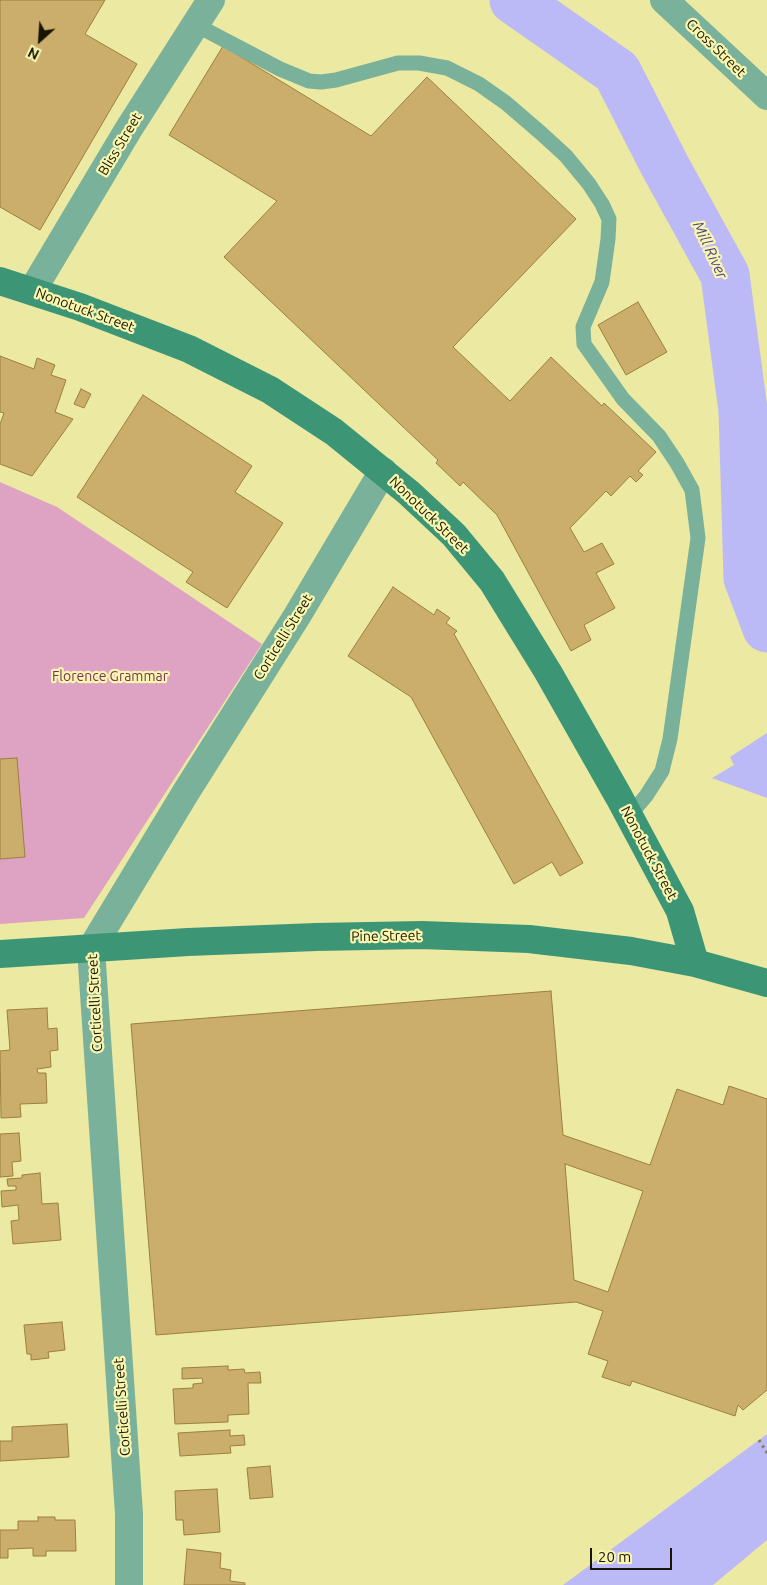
<!DOCTYPE html>
<html>
<head>
<meta charset="utf-8">
<style>
  body { margin:0 }
  #map { position:relative; width:767px; height:1585px; overflow:hidden; background:#ebe9a2; font-family:Ubuntu,sans-serif }
  canvas { display:block }
  .north { position:absolute; left:15px; top:15px; width:50px; height:50px; -webkit-text-stroke:4px #f9f6af; paint-order:stroke; rotate:206deg; font-size:14px; font-weight:700; line-height:20px; text-align:center; color:#181600 }
  .north::after { content:''; display:block; margin:auto; width:18px; height:22px; background:#181600; clip-path:polygon(50% 0,100% 100%,50% 72%,0 100%) }
  .scale { position:absolute; left:590px; top:1548px; width:82px; height:22px; box-sizing:border-box; border:2px solid #181600; border-top:0; padding-left:6px; font-size:15px; line-height:18px; white-space:nowrap; color:#181600; -webkit-text-stroke:4px #f9f6af; paint-order:stroke }
</style>
</head>
<body>
<div id="map">
<canvas width="767" height="1585"></canvas>
<div class="north">N</div>
<div class="scale">20 m</div>
</div>
<script>
const context = document.querySelector('canvas').getContext('2d');
context.lineJoin = 'round';
function paint(path, color) { context.fillStyle = color; context.fill(path, 'evenodd'); }
const poly = rows => new Path2D(rows.map(r => 'M' + r).join(''));
function strokePath(path, color, width, dash) { context.strokeStyle = color; context.lineWidth = width; context.lineCap = dash ? 'butt' : 'round'; context.setLineDash(dash || []); context.stroke(path); }
function drawText(font, color, halo, rows, align = 'center') {
  context.font = font + ' Ubuntu,sans-serif'; context.lineWidth = 4.5; context.setLineDash([]); context.textBaseline = 'middle'; context.strokeStyle = halo; context.fillStyle = color; for (const [text, x, y, turn = 0] of rows) {
    context.save(); context.translate(x, y); context.rotate((+turn || 0) * Math.PI / 180); context.textAlign = isNaN(turn) ? turn : align; if (halo) context.strokeText(text, 0, 0); context.fillText(text, 0, 0); context.restore();
  }
}
paint(poly([
  [0,482,57,507,262,644,84,918,0,924]
]), '#dea2c2');
paint(poly([
  [767,733,767,798,712,778,734,765,730,757],
  [767,1434,767,1540,713,1585,563,1585]
]), '#bcb9f7');
strokePath(poly([
  [514,0,617,72,665,166,725,275,743,410,748,578,767,628]
]), '#bcb9f7', 49);
const building = poly([
  [0,0,105,0,85,34,137,64,40,230,0,207,0,0],
  [223,46,371,136,427,77,576,219,453,347,510,401,551,357,602,406,604,403,656,452,638,471,643,475,636,482,630,476,611,496,606,491,570,528,584,552,602,543,614,564,596,573,615,608,584,625,591,640,571,651,497,515,463,482,460,486,436,463,438,460,224,257,277,201,169,135,223,46],
  [638,302,667,352,626,375,598,325,638,302],
  [0,356,34,369,37,358,55,365,51,375,66,380,55,412,73,419,32,476,0,464,0,424,4,413,0,412,0,356],
  [81,389,91,394,84,408,74,404,81,389],
  [143,395,252,466,235,492,283,523,227,608,186,582,193,572,77,497,143,395],
  [393,587,434,615,437,609,450,618,446,623,457,631,454,634,583,863,560,876,552,862,514,884,411,697,348,656,393,587],
  [17,758,25,857,0,859,0,759,17,758],
  [551,991,563,1135,650,1165,677,1089,723,1105,729,1086,767,1099,767,1390,743,1410,738,1405,735,1416,632,1381,630,1386,602,1377,608,1361,588,1354,603,1311,576,1302,156,1335,131,1024,551,991],
  [565,1164,643,1191,608,1292,574,1280,565,1164],
  [47,1008,48,1029,57,1028,58,1050,50,1051,51,1067,37,1069,38,1073,46,1073,47,1103,20,1104,21,1117,1,1118,0,1051,10,1050,7,1010,47,1008],
  [19,1133,21,1161,12,1162,13,1176,0,1177,0,1134,19,1133],
  [40,1173,42,1204,58,1203,61,1240,13,1244,11,1221,19,1220,18,1205,2,1207,1,1191,16,1190,16,1186,8,1186,7,1179,22,1178,22,1175,40,1173],
  [62,1322,65,1350,48,1352,49,1358,31,1360,31,1354,27,1354,24,1325,62,1322],
  [228,1366,228,1370,244,1369,245,1373,260,1372,261,1383,248,1383,249,1414,228,1415,228,1422,175,1424,173,1389,193,1388,193,1384,203,1383,202,1378,182,1379,182,1368,228,1366],
  [67,1424,69,1457,0,1461,0,1441,12,1441,12,1427,67,1424],
  [230,1430,230,1436,244,1435,245,1445,230,1446,231,1453,180,1456,178,1433,230,1430],
  [270,1466,273,1497,250,1499,247,1468,270,1466],
  [217,1489,220,1532,184,1535,183,1520,176,1520,175,1491,217,1489],
  [38,1517,55,1517,55,1520,75,1520,76,1551,46,1551,46,1556,33,1556,33,1548,8,1549,8,1558,0,1558,0,1530,18,1530,18,1521,38,1521,38,1517],
  [187,1549,221,1553,220,1568,231,1570,230,1581,245,1583,245,1585,184,1585,187,1549]
]);
paint(building, '#cbae6c');
strokePath(building, '#9b7f3e', 1);
strokePath(poly([
  [759,1440,767,1453]
]), '#838153', 3, [2.5, 4]);
strokePath(poly([
  [196,25,280,69,309,81,321,82,336,80,398,63,419,63,447,68,479,84,506,103,542,134,566,156,589,184,602,204,609,219,608,239,602,282,583,327,584,344,623,399,659,436,677,463,692,490,698,538,670,739,662,771,646,796,629,816]
]), '#7ab19a', 15);
strokePath(poly([
  [664,0,767,96],
  [32,291,128,130,211,0],
  [129,1585,129,1514,91,949,186,792,297,616,383,471]
]), '#7ab19a', 28);
strokePath(poly([
  [0,281,80,307,189,349,270,390,334,432,409,493,454,535,492,581,548,672,619,797,680,911,695,963],
  [0,954,188,942,316,937,422,935,529,939,631,951,695,963,767,983]
]), '#3c9676', 28);
drawText('14px', '#181600', '#f9f6af', [
  ["Cross Street",716,48,44],
  ["Bliss Street",120,144,-59],
  ["Nonotuck Street",85,310,20],
  ["Nonotuck Street",429,515,44],
  ["Corticelli Street",283,637,-58],
  ["Nonotuck Street",649,853,62],
  ["Pine Street",386,936,-1],
  ["Corticelli Street",95,1003,-93],
  ["Corticelli Street",122,1407,-94]
]);
drawText('14px', '#7b305d', '#f9f6af', [
  ["Florence Grammar",110,676]
]);
drawText('italic 15px', '#4c438c', '#f9f6af', [
  ["Mill River",710,250,65]
]);
</script>
</body>
</html>
